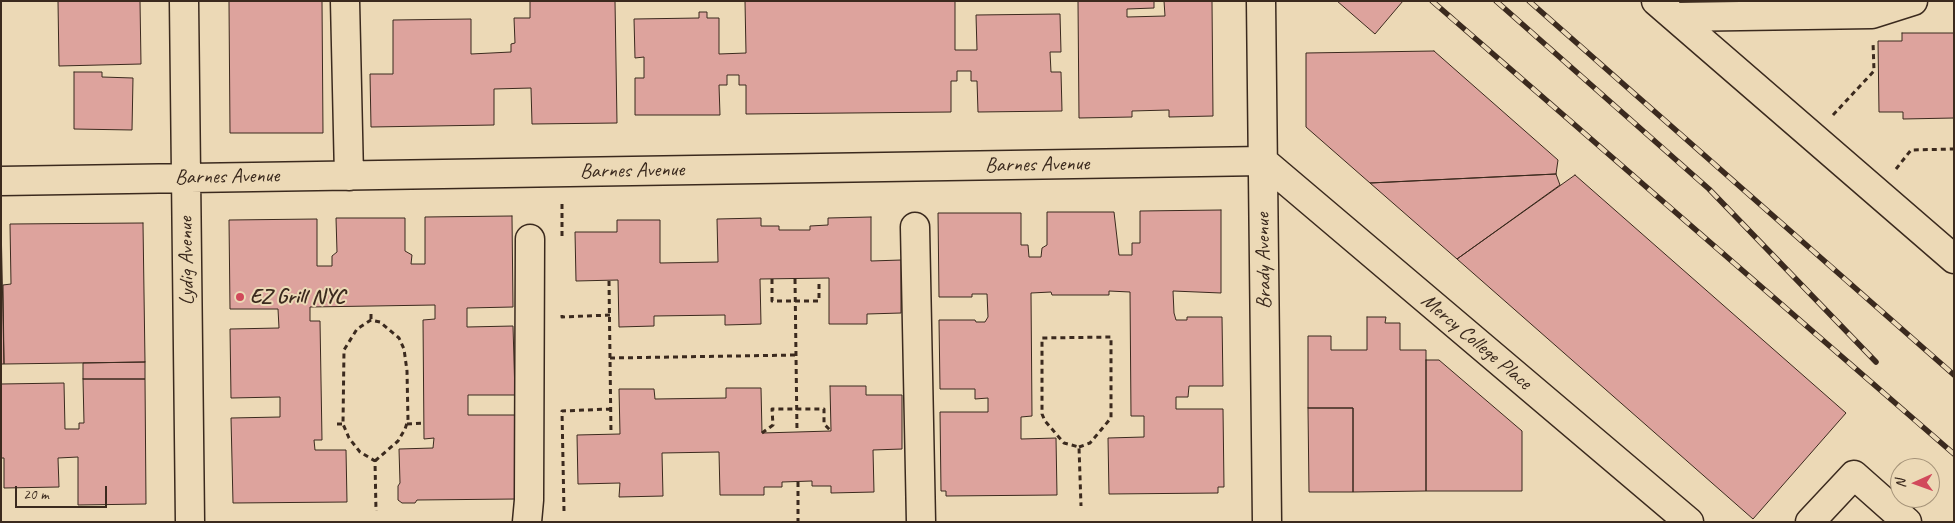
<!DOCTYPE html>
<html>
<head>
<meta charset="utf-8">
<style>
  body { margin:0 }
  #map { position:relative; width:1955px; height:523px; overflow:hidden; background:#ecd9b6; font-family:Caveat,sans-serif }
  canvas { display:block }
  .frame { position:absolute; inset:0; border:2px solid #3b2a1e; pointer-events:none }
  .north { position:absolute; left:1890px; top:458px; width:50px; height:50px; box-sizing:border-box; background:#ecd9b6; border:1px solid #a59379; border-radius:50%; rotate:268deg; font-size:14px; font-weight:700; line-height:20px; text-align:center; color:#3b2a1e }
  .north::after { content:''; display:block; margin:auto; width:18px; height:22px; background:#d1495b; clip-path:polygon(50% 0,100% 100%,50% 72%,0 100%) }
  .scale { position:absolute; left:15px; top:486px; width:92px; height:22px; box-sizing:border-box; border:2px solid #3b2a1e; border-top:0; padding-left:6px; font-size:15px; line-height:18px; white-space:nowrap; color:#3b2a1e; -webkit-text-stroke:4px #ecd9b6; paint-order:stroke }
</style>
</head>
<body>
<div id="map">
<canvas width="1955" height="523"></canvas>
<div class="frame"></div>
<div class="north">N</div>
<div class="scale">20 m</div>
</div>
<script>
const context = document.querySelector('canvas').getContext('2d');
context.lineJoin = 'round';
function paint(path, color) { context.fillStyle = color; context.fill(path, 'evenodd'); }
const poly = rows => new Path2D(rows.map(r => 'M' + r).join(''));
function strokePath(path, color, width, dash) { context.strokeStyle = color; context.lineWidth = width; context.lineCap = dash ? 'butt' : 'round'; context.setLineDash(dash || []); context.stroke(path); }
function drawText(font, color, halo, rows, align = 'center') {
  context.font = font + ' Caveat,sans-serif'; context.lineWidth = 4; context.setLineDash([]); context.textBaseline = 'middle'; context.strokeStyle = halo; context.fillStyle = color; for (const [text, x, y, turn = 0] of rows) {
    context.save(); context.translate(x, y); context.rotate((+turn || 0) * Math.PI / 180); context.textAlign = isNaN(turn) ? turn : align; if (halo) context.strokeText(text, 0, 0); context.fillText(text, 0, 0); context.restore();
  }
}
const building = poly([
  [58,1,140,1,141,64,59,66,58,1],
  [229,1,322,1,323,133,230,133,229,1],
  [530,1,615,1,617,123,532,124,531,88,494,89,494,125,371,127,370,74,393,74,393,20,471,19,471,54,511,52,511,44,515,43,514,18,530,18,530,1],
  [745,1,955,1,955,50,977,50,976,15,1060,14,1061,52,1050,52,1051,72,1061,72,1062,111,978,112,977,81,971,81,971,71,957,71,957,81,951,81,951,112,746,114,746,85,739,85,739,75,727,75,727,85,719,85,720,115,635,115,635,78,644,78,644,57,635,58,634,19,699,18,699,12,707,12,707,18,719,18,719,54,746,53,745,1],
  [1078,1,1154,1,1154,8,1127,9,1127,17,1165,16,1164,1,1212,1,1213,116,1169,117,1169,110,1132,111,1132,117,1079,118,1078,1],
  [1337,1,1403,1,1375,34,1337,1],
  [1902,33,1954,33,1954,118,1903,119,1903,112,1879,112,1878,41,1902,41,1902,33],
  [1434,51,1558,160,1556,174,1370,183,1306,127,1306,53,1434,51],
  [74,72,102,72,102,77,133,78,132,130,74,129,74,72],
  [1556,174,1560,185,1457,259,1370,183,1556,174],
  [1575,175,1846,413,1753,519,1457,259,1575,175],
  [1221,210,1221,293,1173,291,1174,313,1176,320,1187,320,1187,317,1222,317,1223,386,1189,386,1188,397,1176,397,1176,409,1223,409,1224,487,1218,487,1218,493,1109,494,1108,438,1144,437,1144,416,1131,416,1130,292,1109,291,1109,295,1052,295,1051,292,1031,293,1032,416,1021,417,1021,439,1056,438,1057,495,946,496,946,491,941,491,940,412,988,412,988,398,975,399,975,389,940,389,939,320,975,320,976,322,985,322,988,317,987,294,972,294,972,297,939,297,938,213,1021,213,1021,245,1028,245,1029,257,1041,257,1042,248,1047,245,1047,212,1114,212,1119,255,1132,255,1132,243,1140,243,1140,211,1221,210],
  [512,216,513,307,467,308,467,327,513,326,515,395,468,395,468,415,515,415,516,499,417,500,415,503,402,503,398,500,398,486,400,483,399,449,433,448,434,438,424,439,423,320,435,319,435,305,310,307,310,321,320,321,322,440,314,440,315,450,346,450,347,502,233,503,231,418,280,417,280,397,231,398,230,329,279,328,278,309,230,309,229,220,317,219,317,266,332,266,332,256,337,252,336,218,405,218,405,251,412,255,411,264,425,264,425,217,512,216],
  [871,217,871,261,901,260,901,313,867,314,867,324,829,324,829,278,760,279,761,324,725,325,725,315,654,316,654,326,619,327,618,280,576,281,575,232,617,232,617,220,660,220,660,263,718,262,717,219,761,218,761,226,779,226,779,230,810,230,810,226,828,225,828,218,871,217],
  [1,221,4,364,1,364,1,221],
  [143,223,145,362,4,364,3,285,11,284,10,224,143,223],
  [1367,317,1386,317,1385,323,1400,323,1400,350,1426,350,1426,491,1353,492,1353,408,1308,408,1308,336,1331,336,1331,350,1367,350,1367,317],
  [1426,360,1439,360,1522,431,1522,491,1426,491,1426,360],
  [145,362,145,379,83,379,83,363,145,362],
  [83,379,145,379,146,504,78,505,78,457,58,458,59,487,4,488,4,458,1,458,1,384,64,383,65,429,79,429,79,423,84,423,83,379],
  [830,386,866,386,866,395,902,395,902,449,873,450,874,492,831,493,831,486,812,486,812,481,782,482,782,487,764,487,764,495,720,495,719,452,662,453,663,496,619,497,620,483,578,484,577,435,620,434,619,389,654,389,655,399,726,398,726,388,761,388,762,433,831,431,830,386],
  [1308,408,1353,408,1353,492,1309,492,1308,408]
]);
paint(building, '#dda39d');
strokePath(building, '#3b2a1e', 1);
const minor = poly([
  [184,1,190,522],
  [345,1,349,176],
  [1261,1,1267,522],
  [1656,1,1954,259],
  [1675,17,1872,14,1913,1],
  [1,181,1263,161,1689,522],
  [915,227,921,522],
  [527,522,529,500,530,239],
  [1810,522,1854,475,1907,522]
]);
strokePath(minor, '#3b2a1e', 31);
strokePath(poly([
  [1833,115,1874,71,1873,42],
  [1896,169,1911,150,1954,149],
  [562,236,562,204],
  [772,279,772,301,819,301,819,284],
  [795,279,797,432],
  [609,281,611,434],
  [371,314,371,320],
  [562,315,562,317,610,315],
  [610,358,796,355],
  [337,424,343,424],
  [407,424,424,423],
  [762,433,773,425,772,409,824,409,824,424,831,431],
  [1079,447,1090,443,1111,418,1111,337,1042,338,1042,414,1045,421,1064,443,1079,447,1081,506],
  [375,461,398,441,405,429,408,420,407,371,404,349,399,338,380,322,371,320,357,329,344,350,343,424,349,438,360,452,375,461,376,511],
  [798,482,798,522],
  [564,511,562,411,610,409]
]), '#3b2a1e', 3, [5, 4]);
strokePath(minor, '#ecd9b6', 28);
const rail = poly([
  [1432,1,1954,454],
  [1496,1,1709,189,1876,362],
  [1529,1,1954,375]
]);
strokePath(rail, '#3b2a1e', 5.5);
strokePath(rail, '#ecd9b6', 4, [11]);
for (const [x, y, r, color] of [
  [240,297,5,"#d1495b"]
]) { const dot = new Path2D(); dot.arc(x, y, r, 0, 2 * Math.PI); context.fillStyle = color; context.fill(dot); strokePath(dot, '#ecd9b6', 2); }
drawText('21px', '#3b2a1e', '#ecd9b6', [
  ["Barnes Avenue",1037,165,-1],
  ["Barnes Avenue",632,171,-1],
  ["Barnes Avenue",227,177,-1],
  ["Lydig Avenue",187,261,-91],
  ["Brady Avenue",1264,261,-91],
  ["Mercy College Place",1476,342,40]
]);
drawText('bold 21px', '#3b2a1e', '#ecd9b6', [
  ["EZ Grill NYC",250,297]
], 'left');
</script>
</body>
</html>
